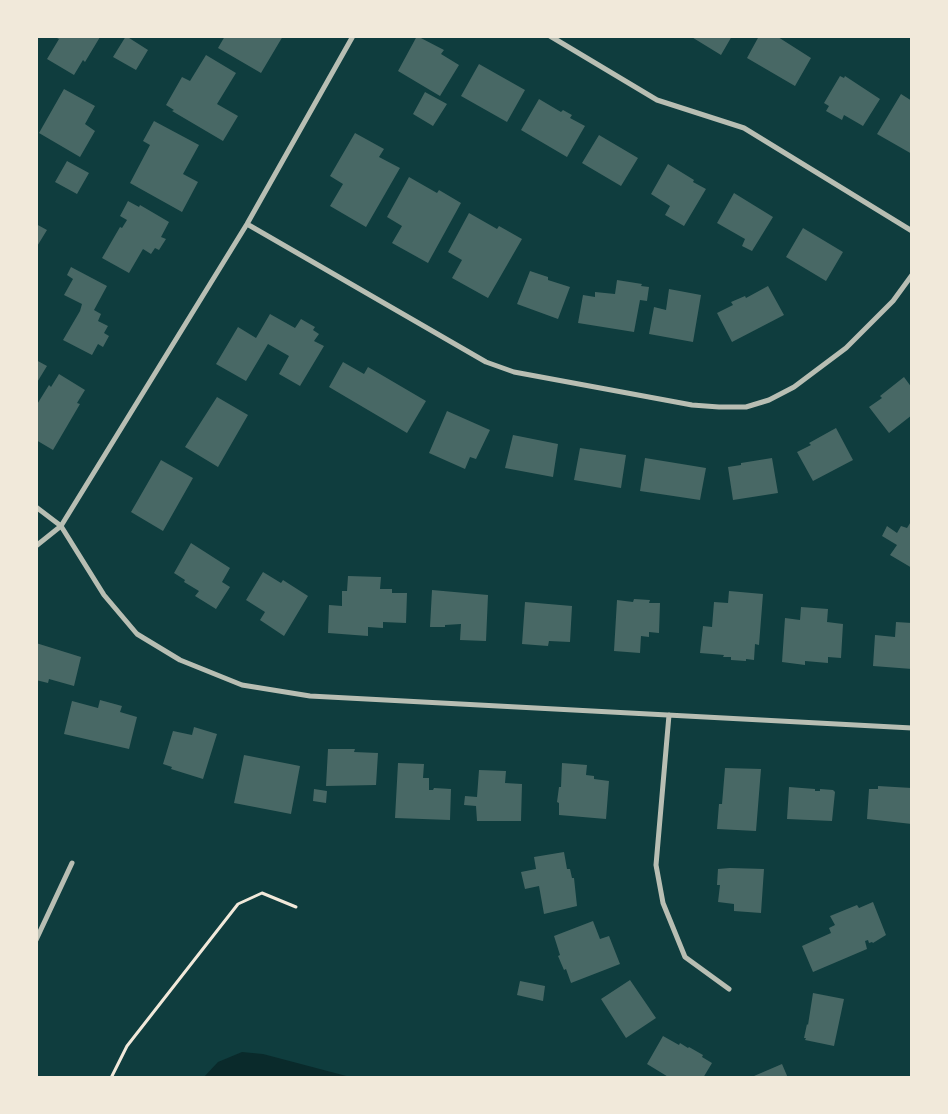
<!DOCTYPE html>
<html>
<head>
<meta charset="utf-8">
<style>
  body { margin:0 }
  #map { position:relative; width:948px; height:1114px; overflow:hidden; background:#0f3d3e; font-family:Lora,serif }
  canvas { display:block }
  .frame { position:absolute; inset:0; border:38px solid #f1e9da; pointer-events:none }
</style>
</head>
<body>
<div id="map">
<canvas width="948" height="1114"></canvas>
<div class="frame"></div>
</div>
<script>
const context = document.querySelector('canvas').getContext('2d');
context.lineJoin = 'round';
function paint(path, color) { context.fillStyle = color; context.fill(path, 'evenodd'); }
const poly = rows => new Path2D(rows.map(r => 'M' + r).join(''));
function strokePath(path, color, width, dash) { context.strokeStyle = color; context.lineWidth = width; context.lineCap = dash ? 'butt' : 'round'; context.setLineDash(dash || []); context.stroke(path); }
paint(poly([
  [242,1052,263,1054,354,1078,203,1078,218,1062]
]), '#0a2a2b');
paint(poly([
  [58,36,99,36,100,37,85,62,83,60,74,75,47,59,59,39,57,38],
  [126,36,148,50,136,70,113,57],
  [225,36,283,36,261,73,218,48],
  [417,36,444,50,441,54,459,65,440,96,398,71],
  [690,36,732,36,721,55],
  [759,36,774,36,777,38,778,37,811,58,795,86,747,58],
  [206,55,236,73,217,104,238,116,223,141,172,111,174,110,166,105,182,77,190,81],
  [479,64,525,90,507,122,461,96],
  [840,76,844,78,845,76,880,99,863,126,844,115,842,120,826,111,829,106,824,103],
  [64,89,95,106,85,124,95,131,80,157,39,133],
  [425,92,447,104,433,126,413,114],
  [901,94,912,101,912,154,877,134],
  [539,99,561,112,563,110,572,115,570,118,585,126,567,157,521,130],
  [154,121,199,145,183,174,198,182,182,212,130,183,150,145,143,141],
  [355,133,384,149,379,157,400,168,366,227,330,206,343,184,330,176],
  [599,135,638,158,621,186,582,163],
  [67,161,89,173,77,194,55,182],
  [668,164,694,180,693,182,706,189,684,226,665,215,670,206,651,194],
  [409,177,437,193,439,190,461,203,428,263,392,243,402,226,387,217],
  [734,193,773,217,752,251,742,246,745,239,717,223],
  [128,201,139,207,140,205,169,222,161,237,166,239,159,250,155,248,151,254,143,249,129,273,102,258,120,227,122,228,127,220,120,216],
  [469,213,497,229,499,226,522,239,488,298,452,278,462,260,448,252],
  [36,224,47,230,36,248],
  [803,228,843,252,826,281,786,257],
  [71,267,107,286,94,310,101,314,98,321,108,326,104,333,109,336,103,347,98,344,92,355,63,340,80,311,82,304,64,295,73,279,67,275],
  [530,271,548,277,548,280,570,287,558,319,517,304],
  [617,280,642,284,641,286,649,287,647,301,640,300,634,332,578,323,583,295,595,297,595,292,615,294],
  [768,286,784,315,732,342,717,313,733,305,731,302,745,296,746,298],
  [669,289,701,295,693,342,649,334,654,307,666,310],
  [270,314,295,328,301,319,315,327,313,330,319,334,314,341,324,346,300,386,279,374,289,356,268,344,246,381,216,364,238,327,256,338],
  [36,360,47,366,36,384],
  [343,362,364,374,368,367,426,401,407,433,329,387],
  [59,374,85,390,77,403,80,404,53,450,36,440,36,406,49,385,51,387],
  [904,377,912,388,912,415,889,433,869,407,882,398,880,396],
  [217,397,248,415,218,467,185,447],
  [447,411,490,430,476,459,470,457,465,469,429,453],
  [836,428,853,460,813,481,797,452,811,445,809,443],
  [513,435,558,444,553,477,505,468],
  [580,448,626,455,621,488,574,480],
  [645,458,706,468,700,500,640,491],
  [772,458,778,493,733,500,728,467,741,465,741,463],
  [161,460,193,478,163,531,131,512],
  [912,520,912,568,890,555,897,545,882,536,887,526,897,533,901,526,907,528],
  [191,543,230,568,222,582,230,587,216,609,195,596,199,591,184,582,185,580,174,573],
  [263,572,281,583,283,580,308,596,284,636,260,620,265,612,246,600],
  [348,576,381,577,380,589,392,589,392,593,407,593,406,623,383,622,383,628,368,627,368,636,328,633,329,605,342,606,342,591,347,591],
  [432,590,488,595,486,641,460,640,461,624,445,625,445,627,430,627],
  [729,591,763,594,759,645,755,644,754,660,746,659,746,661,731,660,731,657,723,657,724,655,700,653,703,626,712,627,714,602,728,603],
  [634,599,650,600,649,603,660,603,659,633,649,632,649,637,641,636,640,653,614,651,617,600,633,602],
  [525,602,572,606,570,642,549,641,548,646,522,644],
  [801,607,828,609,827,622,843,624,841,658,828,657,828,663,805,661,805,665,782,662,785,618,800,620],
  [896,622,912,623,912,669,873,666,875,635,895,637],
  [36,643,81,657,74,686,49,679,48,683,36,680],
  [100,700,122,706,120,712,137,717,129,749,64,734,72,701,98,708],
  [194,727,217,734,203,779,171,769,172,767,163,764,173,731,192,735],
  [328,749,355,749,354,752,378,753,376,785,326,786],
  [244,755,300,766,291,814,234,803],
  [398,763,424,764,423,778,429,778,429,790,433,790,434,788,451,789,450,820,395,818],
  [562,763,587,765,586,775,594,776,594,779,609,781,606,819,559,815,559,803,557,802,559,787,561,787],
  [725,768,761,769,756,831,717,829,719,804,722,804],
  [479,770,506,771,505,783,522,784,521,821,477,821,476,806,464,805,465,796,477,797],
  [878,786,912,788,912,824,867,819,869,789,878,789],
  [789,787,815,789,815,791,820,791,820,789,833,790,835,792,832,821,787,819],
  [314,789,327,791,326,803,313,801],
  [564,852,567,869,570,869,572,878,574,878,577,906,544,914,539,886,525,889,521,872,536,869,534,857],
  [730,868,764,869,761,913,734,911,734,904,718,902,720,885,717,885,718,869],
  [873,902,886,935,873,943,872,942,869,943,868,940,865,941,867,949,813,972,802,946,831,933,829,928,835,925,830,916,857,905,859,908],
  [593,921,600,939,609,936,620,964,571,983,566,969,564,970,558,956,560,955,554,936],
  [630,980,656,1018,626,1038,601,999],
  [520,981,545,986,543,1001,517,995],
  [813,993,844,999,834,1046,805,1040,806,1038,804,1038,807,1024,808,1025],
  [663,1036,679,1045,680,1043,688,1048,689,1047,703,1055,702,1057,712,1063,703,1078,670,1078,647,1064],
  [782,1064,788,1078,755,1078,754,1076]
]), '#486865');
strokePath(poly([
  [111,1078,127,1046,238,904,262,893,296,907]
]), '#f1e9da', 3);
strokePath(poly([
  [550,36,657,100,744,128,912,231],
  [247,224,486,362,514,372,692,405,719,407,746,407,769,400,794,387,846,348,893,301,912,275],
  [36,507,61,526,104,595,137,634,180,660,242,685,310,696,912,728],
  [36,546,61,526,247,224,353,36],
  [669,715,656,865,663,903,685,957,729,989],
  [36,940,72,863]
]), '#b8beb3', 5);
</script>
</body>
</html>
